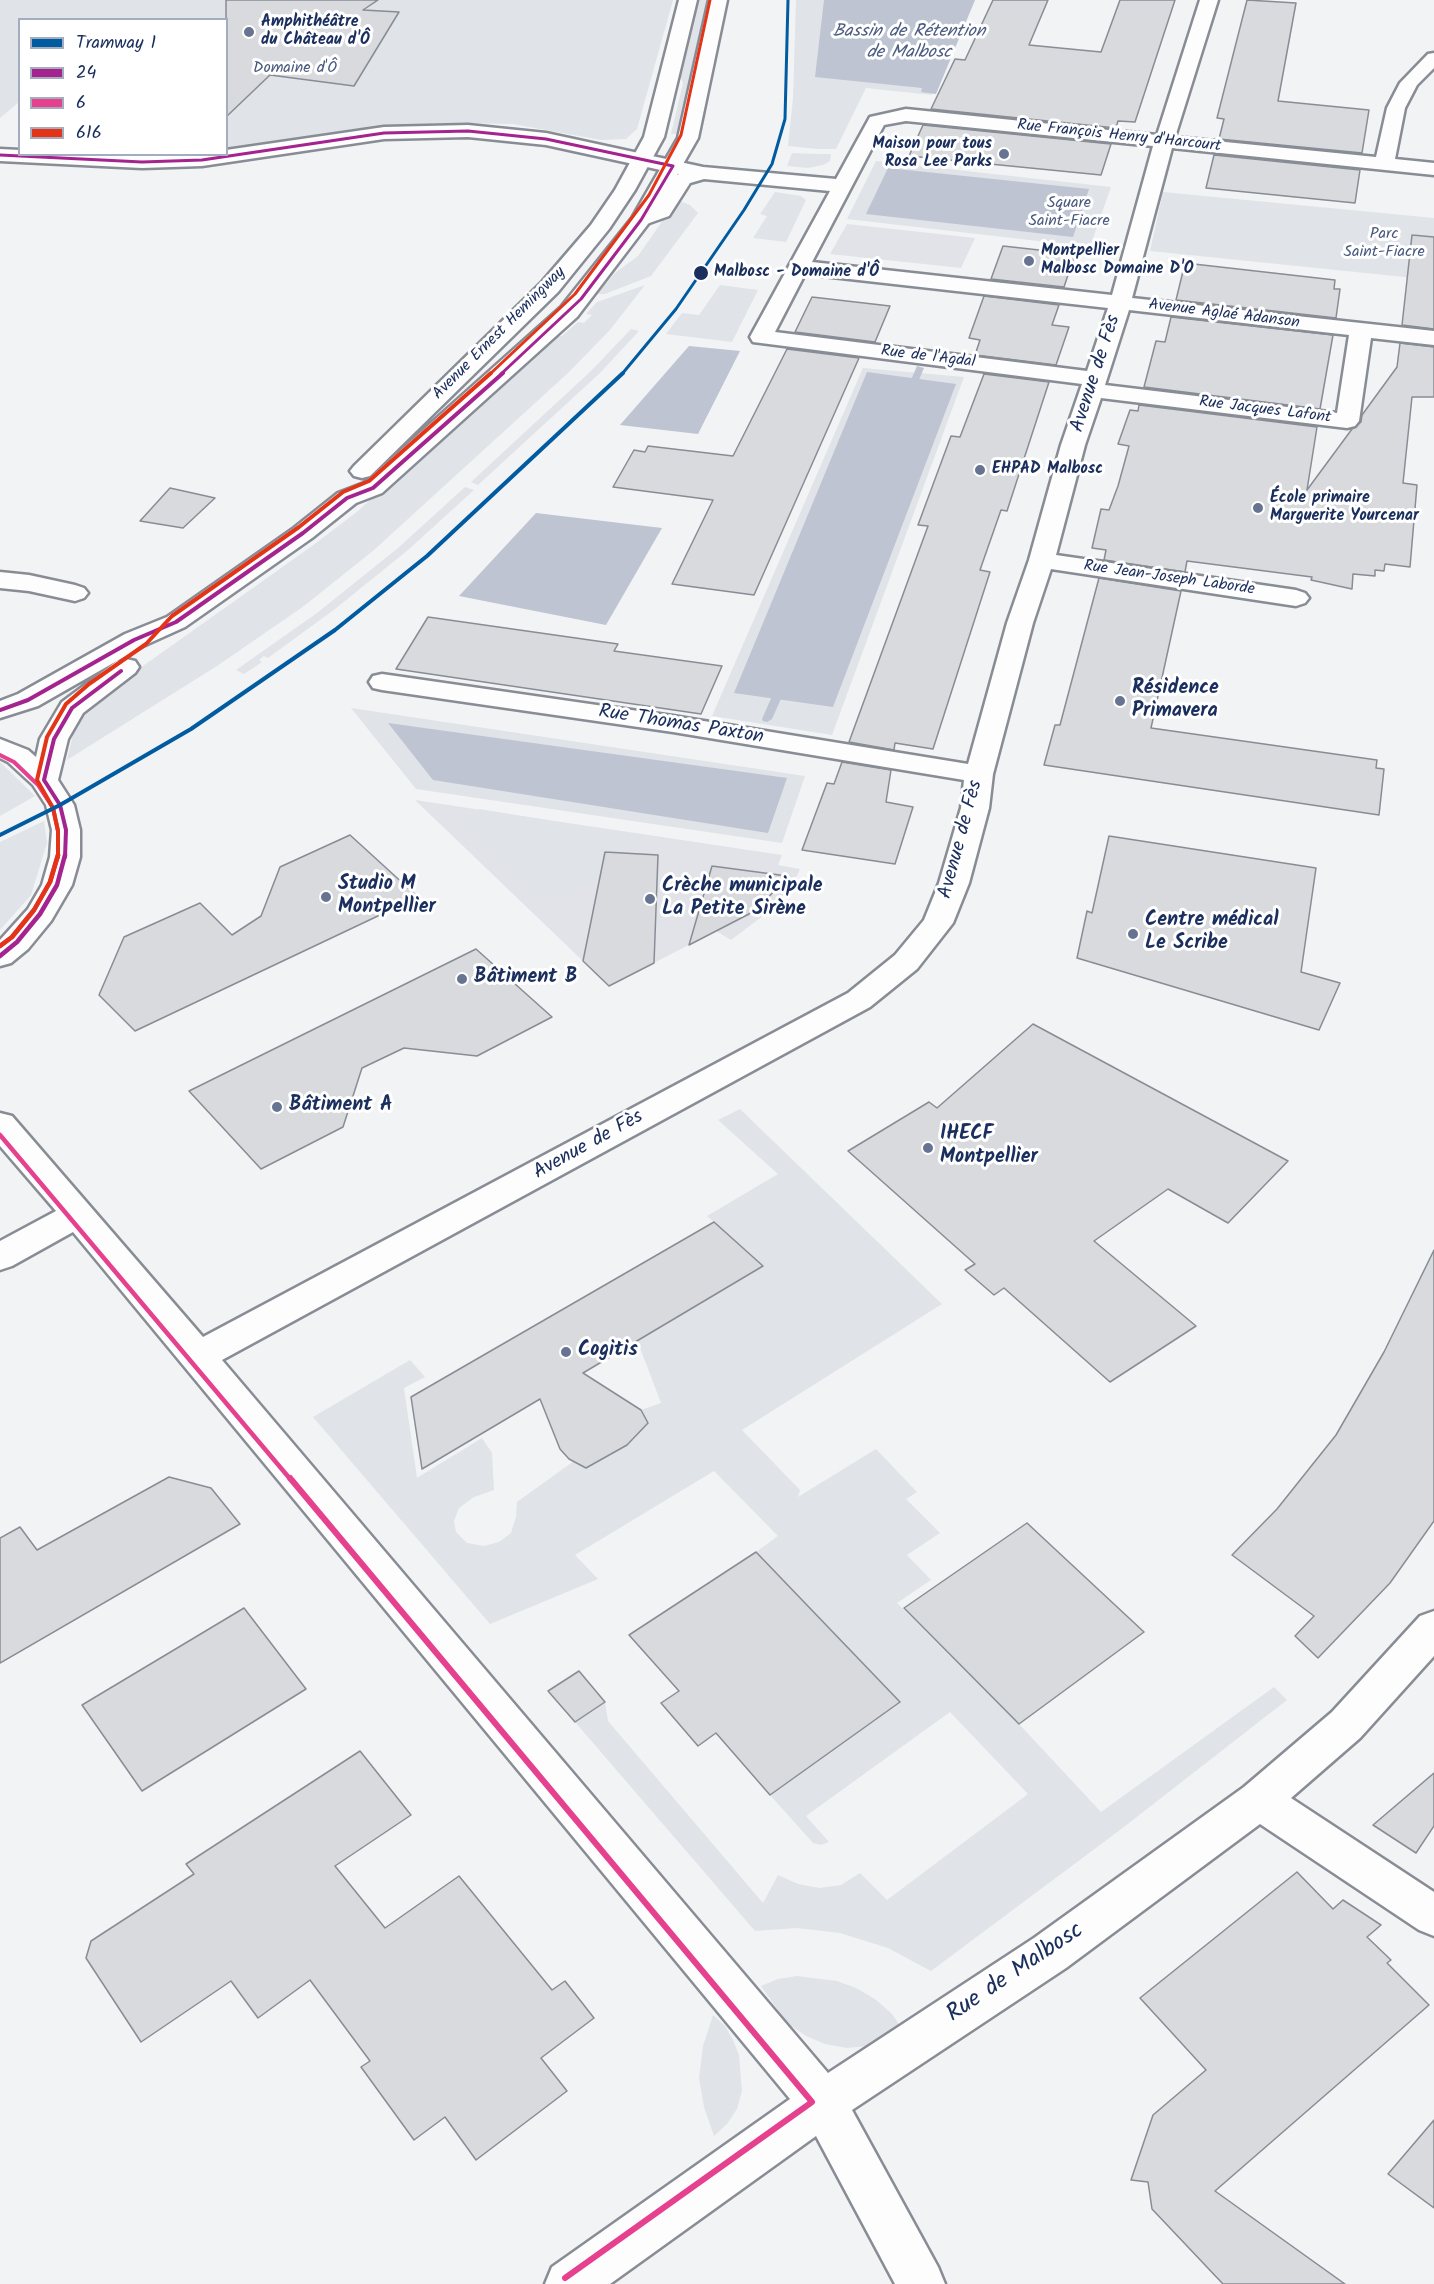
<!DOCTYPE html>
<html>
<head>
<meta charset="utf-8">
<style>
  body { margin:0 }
  #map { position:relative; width:1434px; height:2284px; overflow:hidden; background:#f2f3f4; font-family:Kalam,sans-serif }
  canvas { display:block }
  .legend { position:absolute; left:18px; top:18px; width:210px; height:138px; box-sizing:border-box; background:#fff; border:2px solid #a4acbf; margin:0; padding:8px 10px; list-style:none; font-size:18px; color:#1b2f5e }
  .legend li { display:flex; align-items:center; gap:12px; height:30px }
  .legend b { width:30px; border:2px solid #a4acbf }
</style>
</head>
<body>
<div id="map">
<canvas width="1434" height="2284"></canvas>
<ul class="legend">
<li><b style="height:8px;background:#005ba1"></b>Tramway 1</li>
<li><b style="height:8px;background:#a4238f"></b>24</li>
<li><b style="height:8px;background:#e6418e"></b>6</li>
<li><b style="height:8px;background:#e43417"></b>616</li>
</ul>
</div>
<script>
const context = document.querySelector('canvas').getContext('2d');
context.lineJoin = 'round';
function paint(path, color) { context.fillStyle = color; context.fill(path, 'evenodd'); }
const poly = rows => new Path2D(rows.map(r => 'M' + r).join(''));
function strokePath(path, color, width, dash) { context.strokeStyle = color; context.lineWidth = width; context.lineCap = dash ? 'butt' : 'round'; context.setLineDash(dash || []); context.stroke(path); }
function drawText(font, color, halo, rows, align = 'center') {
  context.font = font + ' Kalam,sans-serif'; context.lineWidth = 6; context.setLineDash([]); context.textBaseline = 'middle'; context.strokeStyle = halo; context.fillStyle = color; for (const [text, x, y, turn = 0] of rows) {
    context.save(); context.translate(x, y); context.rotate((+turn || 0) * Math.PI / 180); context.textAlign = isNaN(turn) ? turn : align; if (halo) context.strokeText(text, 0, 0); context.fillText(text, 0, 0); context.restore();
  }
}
paint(poly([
  [847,224,975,238,961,268,830,254],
  [415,800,782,855,778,865,800,869,792,886,768,912,731,940,716,931,609,986]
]), '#e1e3e8');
paint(poly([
  [0,0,673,0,637,129,626,139,601,140,513,124,448,123,354,129,227,149,226,20,20,20,19,102,0,118],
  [695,0,711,0,683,134,671,134,683,83,677,67],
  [796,0,975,0,932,95,866,88,836,149,817,149,788,146,793,98],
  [792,153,818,154,831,154,830,161,823,165,808,168,787,166],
  [876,161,1111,187,1090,247,847,219],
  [775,192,801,196,806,200,786,242,753,238,767,216,760,214],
  [1163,192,1434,218,1434,280,1150,251],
  [677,200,690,205,698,213,651,276,605,294,597,294,615,273,638,256],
  [645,285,609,331,568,373,374,550,304,606,217,666,67,760,76,721,85,709,105,693,312,546,358,511,555,335,562,336,578,322,584,323,592,315,586,314,597,302],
  [720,285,758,290,732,342,666,334,682,313,699,315],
  [631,329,639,331,600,373,478,485,471,482,592,370],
  [863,368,964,377,832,735,712,716],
  [465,487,474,490,408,550,335,609,268,658,264,656,259,660,262,662,244,674,236,670,317,613,398,548],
  [351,708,805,776,782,843,416,789],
  [0,762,35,796,0,816],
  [479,809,638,835,624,853,605,852,600,878,602,880,553,903,455,820],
  [44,821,47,843,31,895,0,930,0,842],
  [740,1109,942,1304,742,1430,800,1490,798,1497,876,1449,917,1492,906,1499,940,1533,907,1555,931,1580,897,1603,1019,1724,1101,1812,1274,1687,1287,1700,1120,1830,931,1971,888,1948,840,1933,797,1928,755,1931,575,1722,605,1702,608,1721,763,1903,778,1875,798,1884,819,1888,841,1885,860,1873,887,1900,1028,1794,950,1712,806,1816,829,1842,821,1845,813,1843,770,1795,899,1702,756,1552,778,1536,714,1471,575,1555,598,1579,490,1624,313,1417,410,1360,425,1377,404,1388,417,1478,482,1438,492,1453,494,1490,474,1497,459,1508,454,1521,456,1532,467,1543,484,1546,499,1542,511,1533,516,1517,517,1502,574,1461,648,1423,641,1410,661,1403,637,1340,762,1265,707,1216,778,1174,718,1120],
  [797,1976,837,1981,856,1988,875,1999,892,2014,903,2030,867,2046,847,2048,825,2044,806,2036,787,2023,761,1986,778,1979],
  [713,2015,725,2026,733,2040,739,2055,742,2091,737,2109,727,2124,714,2136,704,2107,699,2078,703,2046]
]), '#e0e3e8');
paint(poly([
  [824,0,975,0,936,94,921,92,922,88,815,77],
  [888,168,1089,189,1073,237,866,214],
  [689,346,740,351,698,434,620,425],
  [867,372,956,384,833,707,734,693],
  [536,513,662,528,606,625,459,596],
  [388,723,787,778,768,833,433,780]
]), '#bec4d1');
paint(poly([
  [917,366,924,368,913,394,906,396,905,394,917,366],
  [782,682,787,685,772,719,767,722,763,721,762,719,777,685,782,682]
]), '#bec4d1');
const building = poly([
  [226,0,378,0,363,10,399,12,354,86,270,75,226,117,226,0],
  [993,0,1048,0,1029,45,1101,52,1120,0,1175,0,1135,122,1118,121,1116,128,931,109,955,59,965,60,993,0],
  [1247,0,1296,3,1278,101,1369,110,1362,153,1219,139,1224,119,1217,118,1247,0],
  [923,125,1111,144,1101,175,909,156,923,125],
  [1214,155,1360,170,1355,203,1206,188,1214,155],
  [1412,235,1434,237,1434,329,1402,325,1412,235],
  [1003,246,1075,254,1064,287,991,279,1003,246],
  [1185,263,1335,280,1334,289,1340,289,1336,318,1176,300,1185,263],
  [984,296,1059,305,1052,325,1069,327,1056,365,975,355,980,340,969,338,984,296],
  [812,297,890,306,875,342,795,332,812,297],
  [1171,317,1333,335,1320,409,1144,387,1156,341,1165,342,1171,317],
  [1400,343,1434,347,1434,397,1412,397,1403,483,1417,485,1410,567,1385,564,1384,571,1375,570,1375,576,1353,574,1352,589,1311,580,1312,577,1187,561,1185,572,1104,560,1106,550,1092,548,1101,509,1109,510,1118,486,1129,446,1118,444,1130,410,1138,411,1139,405,1317,427,1307,490,1352,429,1361,422,1362,415,1397,367,1400,343],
  [787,349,859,358,754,595,672,584,713,500,613,487,634,450,645,452,648,446,733,456,787,349],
  [984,374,1049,382,1007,511,1001,510,980,570,990,572,933,749,895,743,894,750,849,742,928,526,918,525,951,436,960,437,984,374],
  [170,488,215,498,183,528,140,521,170,488],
  [1099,578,1181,591,1151,728,1377,760,1376,768,1384,769,1379,815,1044,765,1055,725,1060,725,1099,578],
  [428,617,618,644,614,651,722,666,701,714,396,669,428,617],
  [842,762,891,770,886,802,913,807,895,864,802,850,827,783,834,784,842,762],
  [350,835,418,897,135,1031,99,995,124,937,200,903,232,935,261,916,280,867,350,835],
  [1109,836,1316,868,1301,972,1340,983,1319,1030,1077,958,1087,911,1092,913,1109,836],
  [605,852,658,855,654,963,609,986,583,961,605,852],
  [712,866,787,876,767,899,749,914,689,945,712,866],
  [476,949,552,1017,477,1056,404,1048,362,1068,343,1127,261,1169,189,1091,476,949],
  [1033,1024,1288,1161,1228,1223,1168,1189,1094,1241,1196,1326,1110,1382,1004,1288,994,1295,965,1270,975,1264,848,1151,929,1102,937,1108,1033,1024],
  [714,1222,763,1266,583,1373,641,1410,648,1423,627,1445,586,1468,569,1459,560,1449,540,1399,422,1469,411,1397,714,1222],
  [1434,1250,1434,1521,1390,1583,1318,1658,1295,1636,1314,1616,1232,1555,1277,1509,1336,1435,1384,1352,1434,1250],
  [169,1477,211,1488,240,1524,0,1663,0,1538,20,1527,37,1550,169,1477],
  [1027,1523,1144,1632,1019,1724,904,1608,1027,1523],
  [756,1552,900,1702,770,1795,716,1733,698,1746,661,1703,679,1691,629,1635,756,1552],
  [244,1608,306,1689,142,1791,82,1705,244,1608],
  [579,1671,605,1702,575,1722,548,1691,579,1671],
  [360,1751,411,1815,335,1866,385,1928,459,1876,552,1990,565,1981,594,2018,541,2058,567,2091,476,2160,445,2117,414,2140,361,2067,370,2061,310,1980,258,2018,231,1981,141,2042,86,1958,91,1941,194,1874,186,1864,360,1751],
  [1434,1773,1434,1826,1416,1853,1373,1825,1434,1773],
  [1297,1872,1333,1909,1343,1900,1381,1925,1367,1937,1391,1960,1387,1963,1429,2005,1215,2191,1345,2284,1223,2284,1152,2209,1148,2182,1131,2180,1153,2115,1206,2070,1140,1998,1297,1872],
  [1434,2120,1434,2208,1388,2174,1434,2120]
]);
paint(building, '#d8dadd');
strokePath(building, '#888c95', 1.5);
const street = poly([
  [1200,0,1218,0,1175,137,1376,157,1387,108,1400,83,1428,54,1434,53,1434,68,1417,85,1405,108,1395,159,1434,163,1434,175,1172,148,1132,298,1434,331,1434,345,1371,338,1359,421,1355,426,1347,428,1101,398,1085,445,1056,555,1296,590,1305,593,1309,598,1305,603,1296,606,1051,569,1033,623,993,774,989,808,969,883,953,923,917,969,870,1007,222,1360,828,2073,1034,1938,1244,1787,1332,1712,1420,1616,1434,1611,1434,1656,1360,1738,1291,1798,1434,1892,1434,1936,1419,1930,1260,1824,1066,1968,852,2110,938,2267,945,2284,895,2284,816,2136,610,2284,545,2284,552,2267,790,2099,73,1232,12,1266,0,1270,0,1241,56,1211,0,1146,0,1113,12,1116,203,1337,848,993,895,955,924,920,939,883,961,808,964,780,673,732,382,690,373,688,369,682,373,676,382,674,673,716,968,764,1007,623,1029,560,1061,445,1082,384,753,342,750,337,830,191,704,179,690,183,669,216,641,226,634,224,631,220,634,216,655,208,676,175,679,174,546,145,468,137,384,139,202,166,142,168,0,161,0,149,20,150,20,154,226,154,226,150,384,127,468,125,546,133,703,167,836,179,870,117,906,109,1157,135,1200,0],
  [906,121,1153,146,1112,295,812,262,884,125,906,121],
  [805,274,1108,308,1087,371,775,332,805,274],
  [1129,310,1349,335,1337,413,1105,385,1129,310],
  [0,572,29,575,75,585,84,588,88,593,84,598,75,601,29,591,0,588,0,572]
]);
const secondary = poly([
  [679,0,697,0,664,137,635,190,609,229,558,292,370,476,362,478,354,476,350,471,354,466,542,282,591,225,615,190,644,137,679,0],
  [709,0,727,0,698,138,651,220,577,317,382,493,356,503,312,538,185,627,143,646,38,706,0,718,0,701,18,694,125,634,167,617,294,528,338,493,364,483,561,307,632,218,678,138,709,0],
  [126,659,135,661,139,667,135,673,83,713,68,739,58,780,74,805,80,830,80,857,72,885,51,921,28,949,11,963,0,966,0,940,28,909,42,885,50,857,52,830,46,805,33,785,8,762,0,758,0,739,28,750,36,757,40,739,62,702,117,661,126,659]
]);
strokePath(street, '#888c95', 5);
strokePath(secondary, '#888c95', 5);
paint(street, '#fdfdfd');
paint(secondary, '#fdfdfd');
strokePath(poly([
  [0,155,142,162,202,160,384,133,468,131,546,139,673,166,641,220,581,299,501,374]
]), '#a4238f', 3);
strokePath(poly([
  [0,710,28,700,134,640,176,622,303,533,347,498,373,488,503,373],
  [65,857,66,830,60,805,44,780,54,739,72,708,121,671]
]), '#a4238f', 4);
strokePath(poly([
  [0,956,17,942,40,914,57,885,65,855]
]), '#a4238f', 4.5);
strokePath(poly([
  [0,755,14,762,38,785,53,808,58,831,58,857]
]), '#e6418e', 4);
strokePath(poly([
  [0,946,12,937,34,910,50,882,58,855],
  [0,1135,291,1480]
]), '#e6418e', 4.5);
strokePath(poly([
  [290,1478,812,2102,565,2278]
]), '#e6418e', 6);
strokePath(poly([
  [490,374,575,294,649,195,681,135,710,0]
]), '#e43417', 3);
strokePath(poly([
  [58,857,58,831,53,808,37,780,47,737,66,704,89,684,146,644,172,616,299,527,343,492,369,481,491,373]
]), '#e43417', 4);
strokePath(poly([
  [0,946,12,937,34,910,50,882,58,855]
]), '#e43417', 4.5);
strokePath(poly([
  [622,374,676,309,744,210,772,164,785,119,788,0]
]), '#005ba1', 3);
strokePath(poly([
  [0,835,60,805,191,729,335,630,427,556,623,373]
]), '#005ba1', 4);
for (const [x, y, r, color] of [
  [249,32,6,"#667492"],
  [1004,154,6,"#667492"],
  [1029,261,6,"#667492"],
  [701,273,8,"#1b2f5e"],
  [980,470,6,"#667492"],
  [1258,508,6,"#667492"],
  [1120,701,6,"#667492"],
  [326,897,6,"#667492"],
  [650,899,6,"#667492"],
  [1133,934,6,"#667492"],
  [462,979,6,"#667492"],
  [277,1107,6,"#667492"],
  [928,1148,6,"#667492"],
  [566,1352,6,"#667492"]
]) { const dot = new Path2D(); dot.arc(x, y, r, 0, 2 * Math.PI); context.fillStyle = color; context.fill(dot); strokePath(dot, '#fff', 2); }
drawText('bold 16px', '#1b2f5e', '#fff', [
  ["Amphithéâtre",261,23],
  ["du Château d'Ô",261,41],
  ["Maison pour tous",992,145,"right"],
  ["Rosa Lee Parks",992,163,"right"],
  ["Montpellier",1041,252],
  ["Malbosc Domaine D'O",1041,270],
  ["EHPAD Malbosc",992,470],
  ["École primaire",1270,499],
  ["Marguerite Yourcenar",1270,517]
], 'left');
drawText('16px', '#49597e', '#fff', [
  ["Domaine d'Ô",295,69],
  ["Square",1069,204],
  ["Saint-Fiacre",1069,222],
  ["Parc",1384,235],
  ["Saint-Fiacre",1384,253]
]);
drawText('16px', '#1b2f5e', '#fff', [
  ["Rue François Henry d'Harcourt",1119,137,6],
  ["Avenue Aglaé Adanson",1224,315,7],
  ["Avenue Ernest Hemingway",500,334,-45],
  ["Rue de l'Agdal",928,358,7],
  ["Rue Jacques Lafont",1265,411,7],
  ["Rue Jean-Joseph Laborde",1169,579,8]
]);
drawText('bold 16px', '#1b2f5e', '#fff', [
  ["Malbosc - Domaine d'Ô",714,273]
], 'left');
drawText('italic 18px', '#4c5c81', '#fff', [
  ["Bassin de Rétention",909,33],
  ["de Malbosc",909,54]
]);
drawText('20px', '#1b2f5e', '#fff', [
  ["Avenue de Fès",1097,374,-72],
  ["Rue Thomas Paxton",681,726,9],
  ["Avenue de Fès",962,840,-75],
  ["Avenue de Fès",589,1146,-29]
]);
drawText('bold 20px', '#1b2f5e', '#fff', [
  ["Résidence",1132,690],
  ["Primavera",1132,713],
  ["Studio M",338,886],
  ["Montpellier",338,909],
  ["Crèche municipale",662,888],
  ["La Petite Sirène",662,911],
  ["Centre médical",1145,922],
  ["Le Scribe",1145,945],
  ["Bâtiment B",474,979],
  ["Bâtiment A",289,1107],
  ["IHECF",940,1136],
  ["Montpellier",940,1159],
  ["Cogitis",578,1352]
], 'left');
drawText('24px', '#1b2f5e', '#fff', [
  ["Rue de Malbosc",1016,1974,-34]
]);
</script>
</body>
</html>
